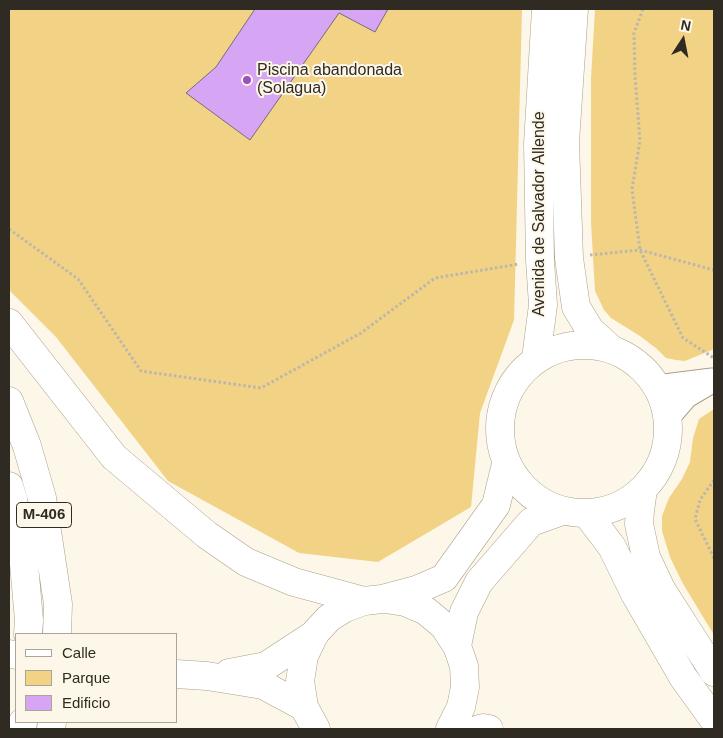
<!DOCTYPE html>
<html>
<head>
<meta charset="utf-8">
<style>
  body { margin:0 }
  #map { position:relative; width:723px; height:738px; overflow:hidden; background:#fdf7e9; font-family:Arial,sans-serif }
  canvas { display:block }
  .frame { position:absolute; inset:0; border:10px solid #2f2b22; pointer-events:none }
  .legend { position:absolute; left:15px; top:633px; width:162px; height:90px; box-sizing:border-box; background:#fdf7e9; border:1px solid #aba599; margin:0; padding:6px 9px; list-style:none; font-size:15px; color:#2f2b22 }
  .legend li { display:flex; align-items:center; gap:10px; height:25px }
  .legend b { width:25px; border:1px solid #aba599 }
  .north { position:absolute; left:658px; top:15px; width:50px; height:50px; -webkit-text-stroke:4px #fdf7e9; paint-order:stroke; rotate:11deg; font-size:14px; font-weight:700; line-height:20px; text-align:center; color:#2f2b22 }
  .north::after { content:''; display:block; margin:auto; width:18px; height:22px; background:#2f2b22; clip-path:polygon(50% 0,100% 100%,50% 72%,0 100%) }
</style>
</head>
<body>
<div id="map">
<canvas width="723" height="738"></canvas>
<div class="frame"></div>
<ul class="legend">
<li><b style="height:6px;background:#fff"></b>Calle</li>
<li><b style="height:14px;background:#f2d284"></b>Parque</li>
<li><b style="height:14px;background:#d6a5f3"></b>Edificio</li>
</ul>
<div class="north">N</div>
</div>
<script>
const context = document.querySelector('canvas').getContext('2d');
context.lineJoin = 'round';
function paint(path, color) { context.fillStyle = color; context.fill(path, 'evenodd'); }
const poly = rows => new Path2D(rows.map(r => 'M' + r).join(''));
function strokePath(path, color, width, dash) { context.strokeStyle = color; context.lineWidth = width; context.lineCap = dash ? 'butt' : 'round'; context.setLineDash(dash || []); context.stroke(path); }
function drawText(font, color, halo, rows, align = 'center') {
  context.font = font + ' Arial,sans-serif'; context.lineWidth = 4; context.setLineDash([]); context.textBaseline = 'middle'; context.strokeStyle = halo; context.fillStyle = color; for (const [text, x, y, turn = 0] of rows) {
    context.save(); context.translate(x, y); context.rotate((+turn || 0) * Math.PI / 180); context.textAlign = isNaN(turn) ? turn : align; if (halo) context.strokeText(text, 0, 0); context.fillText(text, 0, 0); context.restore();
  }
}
paint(poly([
  [9,9,522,9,514,320,480,413,471,507,378,562,299,553,168,481,56,337,9,290],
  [595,9,714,9,714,349,685,361,676,360,666,358,657,349,640,336,611,318,604,310,595,291,591,222,591,79],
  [714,409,714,635,682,582,670,557,662,531,662,516,669,498,682,479,690,462,693,438,699,419]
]), '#f2d284');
const building = poly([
  [255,9,388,9,375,32,339,13,250,140,186,93,216,67,255,9]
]);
paint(building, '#d6a5f3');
strokePath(building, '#766b7e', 1);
const minor = poly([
  [656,386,712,379],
  [668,419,687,397,714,381]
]);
const primary = poly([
  [574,9,565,142,569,258,576,307,590,330,611,349],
  '500 429a84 84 0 1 1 168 0a84 84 0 1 1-168 0Z',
  [536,359,543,305,540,260,538,144,546,9],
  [643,489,640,511,639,524,646,557,661,589,714,672],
  [587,514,612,547,635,594,683,677,714,720],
  [385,599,405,602,426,611,444,626,457,646,464,666,465,687,461,707,450,729],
  [457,646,464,612,479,582,531,522,562,511],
  [9,654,16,655],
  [229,673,266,666,315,634],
  [176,674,207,676,263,685,304,707],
  [316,729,304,707,300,681,304,656,315,633,329,618,345,608,364,601,382,599,416,590,444,578,496,505,506,464],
  [479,729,483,728,489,729]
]);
const trunk = poly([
  [9,323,114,457,207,535,246,562,294,582,364,601],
  [9,401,27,446,42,498,58,604,57,634],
  [9,486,13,499,23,553,29,620,28,634],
  [22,729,23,722],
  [51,729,52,722]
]);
strokePath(minor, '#a9a08a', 23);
strokePath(primary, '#a9a08a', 29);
strokePath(trunk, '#a9a08a', 29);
strokePath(poly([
  [643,9,634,33,635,76,640,141,632,189,640,250,683,338,714,358],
  [9,229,78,279,141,371,261,388,361,333,435,278,519,264],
  [590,255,640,250,714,270],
  [714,480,700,500,695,519,714,558]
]), '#bcb7aa', 3, [2.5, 2.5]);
strokePath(minor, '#fff', 21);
strokePath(primary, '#fff', 28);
strokePath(trunk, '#fff', 28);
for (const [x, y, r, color] of [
  [247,80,5,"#9c51c3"]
]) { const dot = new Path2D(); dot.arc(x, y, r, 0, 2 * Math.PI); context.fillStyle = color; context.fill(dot); strokePath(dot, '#fdf7e9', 2); }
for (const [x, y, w] of [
  [44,515,55]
]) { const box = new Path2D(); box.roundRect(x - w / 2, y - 12.5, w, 25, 4); context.fillStyle = '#fdf7e9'; context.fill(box); strokePath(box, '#2f2b22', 1); }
drawText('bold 15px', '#2f2b22', null, [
  ["M-406",44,515]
]);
drawText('16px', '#2f2b22', '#fdf7e9', [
  ["Piscina abandonada",257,71],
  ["(Solagua)",257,89]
], 'left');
drawText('16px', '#2f2b22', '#fdf7e9', [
  ["Avenida de Salvador Allende",540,214,-90]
]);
</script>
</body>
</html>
